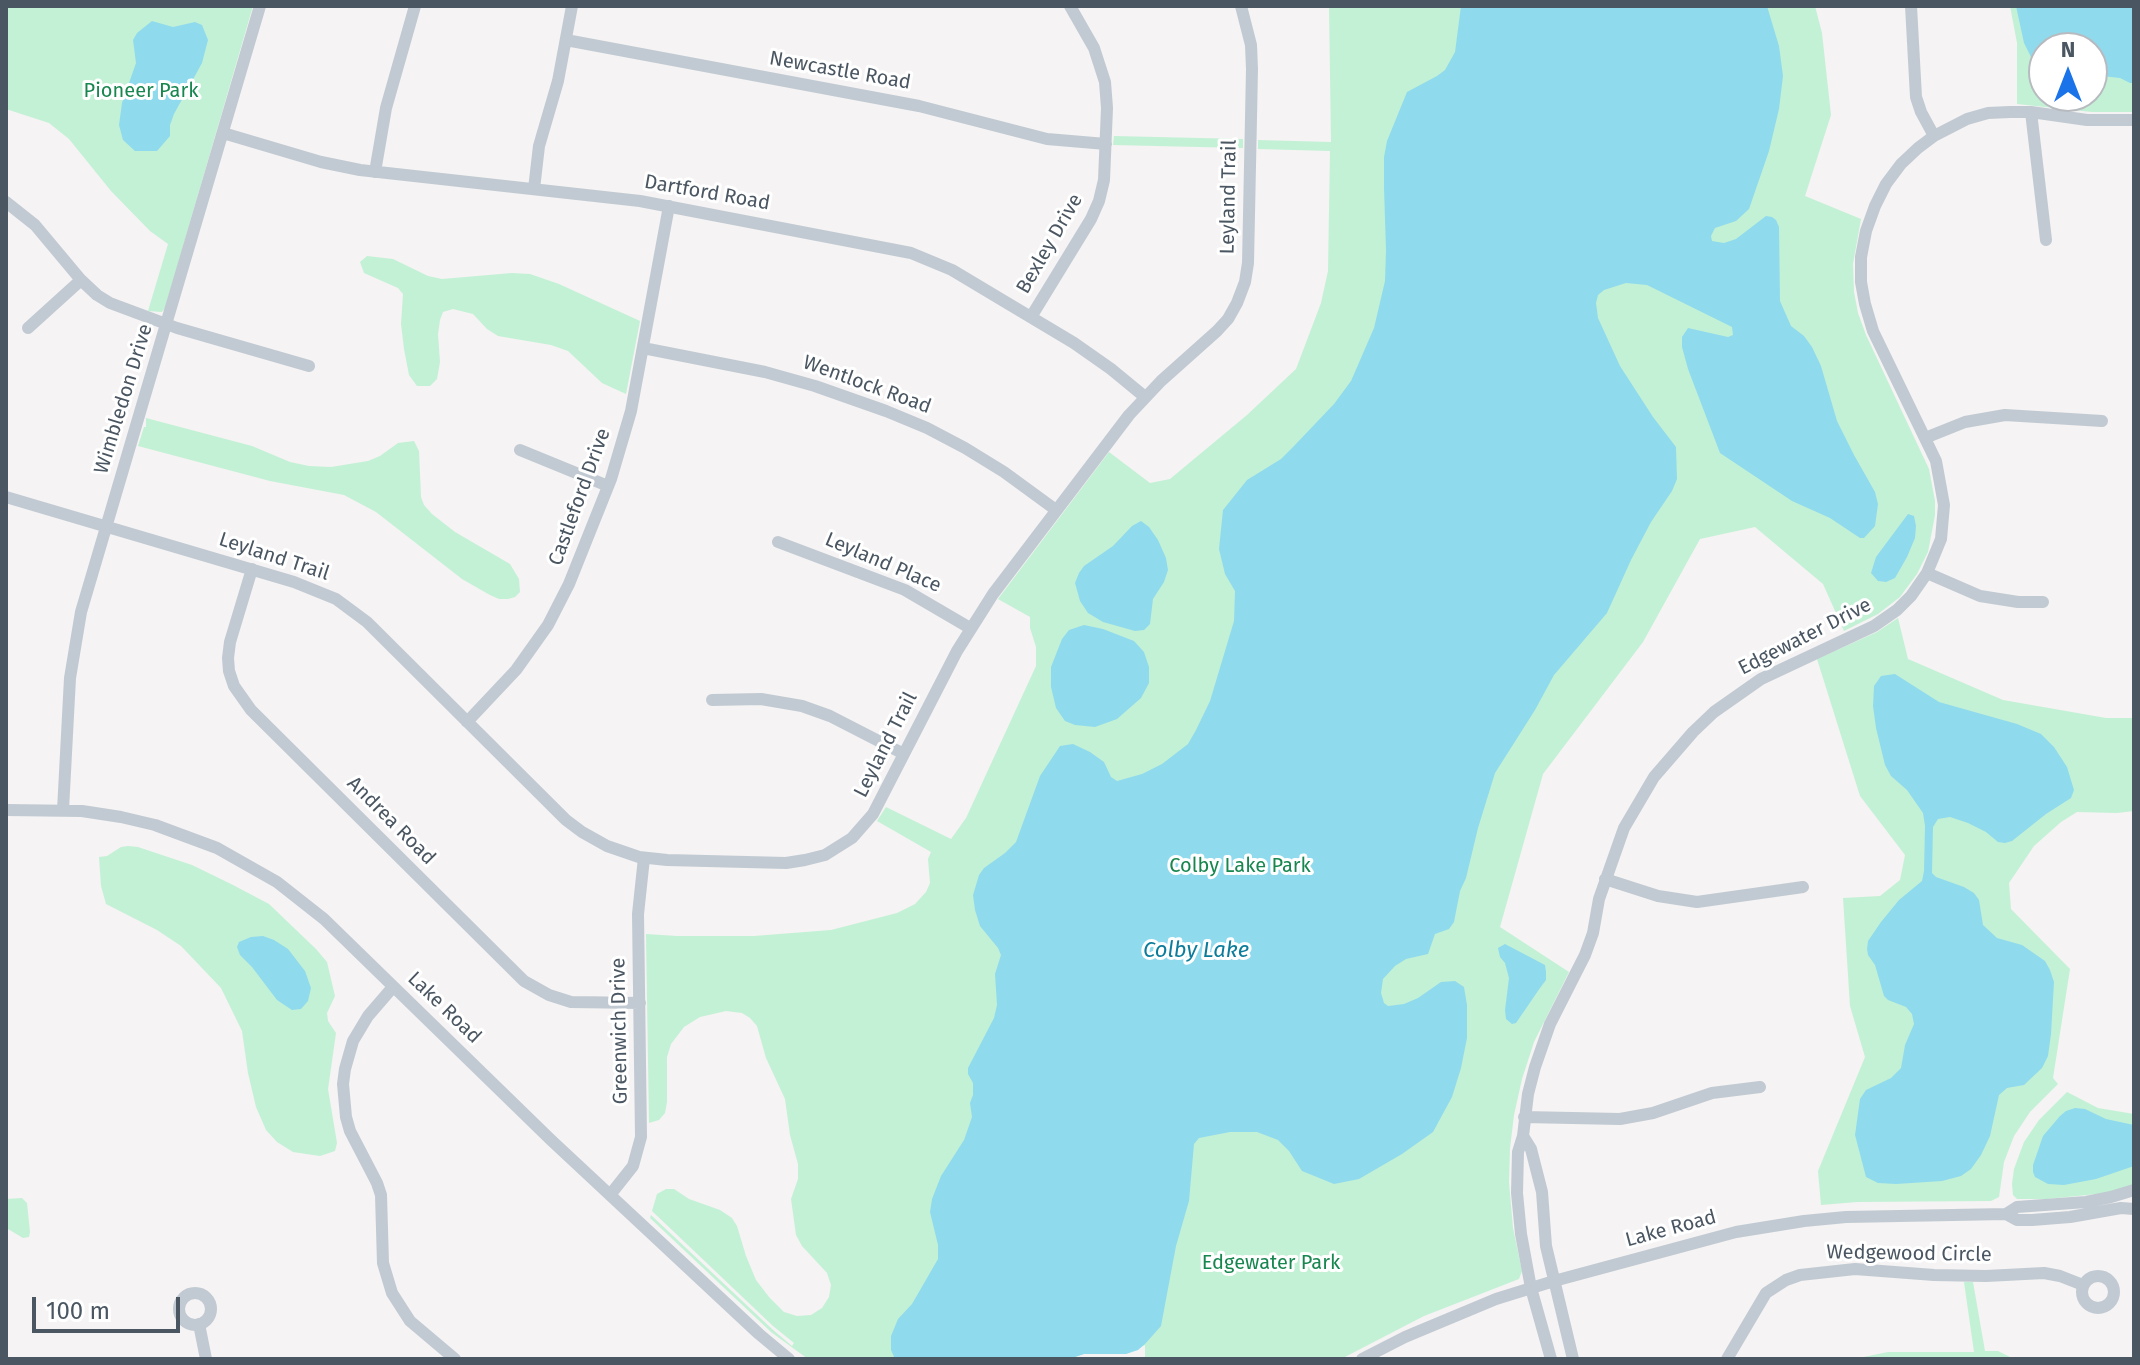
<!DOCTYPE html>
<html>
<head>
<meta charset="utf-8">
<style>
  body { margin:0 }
  #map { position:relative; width:2140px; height:1365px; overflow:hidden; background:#f5f3f3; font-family:"Fira Sans",sans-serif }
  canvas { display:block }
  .frame { position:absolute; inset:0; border:8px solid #4a5661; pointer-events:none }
  .north { position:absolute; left:2028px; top:32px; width:80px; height:80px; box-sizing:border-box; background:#fff; border:2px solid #b7bbc0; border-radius:50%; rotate:0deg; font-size:22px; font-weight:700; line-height:32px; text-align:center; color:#4a5661 }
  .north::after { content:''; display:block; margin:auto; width:28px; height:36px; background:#1a73e8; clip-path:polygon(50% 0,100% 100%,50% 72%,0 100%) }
  .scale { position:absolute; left:32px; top:1297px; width:148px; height:36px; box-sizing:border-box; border:4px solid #4a5661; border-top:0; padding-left:10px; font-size:24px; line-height:28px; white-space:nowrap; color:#4a5661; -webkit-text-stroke:6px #fff; paint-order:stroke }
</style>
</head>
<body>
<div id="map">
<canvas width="2140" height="1365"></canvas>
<div class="frame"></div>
<div class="north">N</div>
<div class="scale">100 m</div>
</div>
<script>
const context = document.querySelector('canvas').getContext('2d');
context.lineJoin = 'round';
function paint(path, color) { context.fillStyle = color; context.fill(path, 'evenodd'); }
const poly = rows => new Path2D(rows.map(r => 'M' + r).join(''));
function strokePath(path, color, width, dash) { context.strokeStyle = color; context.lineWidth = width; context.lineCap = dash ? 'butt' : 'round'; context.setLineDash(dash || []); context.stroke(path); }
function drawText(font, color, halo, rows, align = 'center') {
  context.font = font + ' "Fira Sans",sans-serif'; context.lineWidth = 6; context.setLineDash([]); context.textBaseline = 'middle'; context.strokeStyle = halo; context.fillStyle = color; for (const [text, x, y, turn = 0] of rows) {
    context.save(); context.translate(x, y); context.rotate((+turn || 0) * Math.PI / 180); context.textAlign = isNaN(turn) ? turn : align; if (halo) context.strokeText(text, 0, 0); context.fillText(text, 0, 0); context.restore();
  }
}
paint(poly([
  [6,6,253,6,165,308,162,312,148,311,168,244,150,231,111,191,69,139,49,123,6,109],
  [1329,6,1815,6,1822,33,1831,115,1805,196,1861,219,1853,264,1854,292,1858,313,1866,335,1929,469,1935,501,1935,515,1928,552,1917,574,1900,597,1878,614,1844,631,1823,584,1755,527,1700,539,1643,642,1543,774,1500,927,1569,972,1534,1042,1522,1079,1514,1115,1510,1148,1509,1182,1513,1228,1522,1271,1519,1279,1424,1316,1341,1359,1145,1359,1145,1345,1126,1354,1084,1354,1069,1359,808,1359,771,1332,650,1218,651,1215,772,1329,792,1346,794,1343,773,1326,652,1211,657,1194,666,1189,674,1189,689,1199,720,1210,732,1218,737,1226,746,1256,756,1280,769,1297,784,1312,797,1316,811,1315,822,1308,829,1297,831,1285,827,1273,802,1246,796,1235,791,1199,798,1179,798,1164,790,1135,785,1099,766,1058,757,1026,750,1018,742,1013,726,1011,700,1017,684,1027,671,1044,667,1057,667,1102,665,1113,659,1120,649,1123,646,934,677,936,754,936,831,930,897,913,915,904,926,892,930,883,928,859,931,852,877,821,886,807,951,839,966,818,1036,666,1036,647,1030,628,1030,617,998,599,1109,452,1150,483,1170,479,1247,415,1296,369,1321,303,1328,271,1330,151,1258,149,1258,140,1331,142],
  [2010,6,2134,6,2134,112,2092,112,2017,104,2017,43],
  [2044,48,2092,48,2092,96,2044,96],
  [1114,136,1243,139,1243,148,1113,145],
  [367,256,393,259,428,276,442,279,512,273,530,274,559,284,640,321,626,394,602,383,568,351,551,345,498,336,487,329,473,314,453,309,443,312,440,320,438,334,440,362,437,379,430,386,417,386,409,375,404,349,401,324,403,294,398,288,364,273,360,262],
  [146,418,252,446,290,462,309,466,331,467,368,461,380,456,398,443,414,441,419,451,421,497,424,505,432,514,455,532,510,564,519,579,520,592,515,597,508,599,499,599,490,595,462,579,376,512,344,495,270,481,138,446,144,427,146,427],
  [1898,618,1908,659,2003,700,2106,718,2134,718,2134,811,2117,813,2077,812,2061,822,2034,846,2009,883,2011,909,2070,969,2053,1078,2058,1084,2030,1112,2014,1136,2004,1162,1999,1197,1991,1201,1857,1202,1821,1205,1818,1171,1865,1057,1850,1006,1843,898,1880,896,1900,880,1905,855,1860,796,1817,659,1877,632],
  [128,846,138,847,192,865,233,885,269,904,316,949,327,962,335,996,327,1013,328,1021,336,1033,328,1089,337,1143,335,1151,320,1156,293,1152,277,1142,266,1130,256,1107,248,1073,242,1031,221,988,181,946,157,930,106,904,101,886,99,857,107,856,121,847],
  [2067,1092,2098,1108,2134,1114,2134,1185,2117,1192,2047,1199,2017,1199,2013,1195,2012,1184,2014,1169,2024,1142,2039,1120],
  [22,1198,27,1203,30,1232,29,1237,23,1238,8,1229,6,1232,6,1199],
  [1964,1282,1973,1282,1985,1351,1998,1351,2014,1359,1854,1359,1888,1352,1974,1352]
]), '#c3f1d5');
paint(poly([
  [1461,6,1767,6,1779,46,1783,76,1779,109,1769,151,1749,209,1736,221,1715,228,1711,236,1712,241,1724,243,1736,239,1766,216,1772,217,1776,220,1779,227,1780,301,1791,326,1804,336,1812,347,1821,366,1837,421,1854,455,1875,492,1878,504,1875,526,1864,538,1860,538,1830,518,1792,501,1720,453,1688,369,1682,347,1682,337,1688,328,1728,337,1733,335,1732,327,1647,285,1626,283,1604,290,1598,295,1596,303,1598,318,1620,366,1653,417,1676,447,1677,479,1672,491,1651,522,1631,560,1607,613,1554,675,1535,710,1495,773,1478,828,1466,878,1460,891,1454,922,1449,929,1435,934,1428,954,1406,959,1395,966,1383,979,1381,993,1384,1003,1388,1006,1404,1004,1418,998,1441,982,1455,981,1464,987,1467,1005,1467,1038,1461,1068,1452,1097,1433,1132,1402,1154,1359,1179,1334,1184,1302,1171,1289,1151,1278,1140,1257,1132,1230,1132,1199,1138,1194,1144,1189,1201,1176,1246,1161,1326,1145,1344,1138,1350,1126,1354,1084,1354,1069,1359,895,1359,891,1350,891,1336,898,1319,912,1304,938,1259,938,1245,930,1212,932,1199,941,1176,964,1140,972,1117,970,1103,973,1095,973,1083,968,1074,968,1068,994,1018,997,1005,995,974,1001,955,998,948,980,926,975,910,973,895,979,875,984,868,1005,853,1016,842,1040,776,1060,746,1073,744,1090,752,1104,762,1111,777,1117,781,1142,774,1162,764,1188,744,1196,730,1210,701,1234,621,1235,591,1225,574,1219,549,1223,510,1247,480,1281,459,1294,446,1334,404,1351,381,1374,328,1385,281,1386,250,1384,188,1384,157,1387,141,1407,92,1437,76,1445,70,1455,52],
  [2016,6,2134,6,2134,83,2130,83,2120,78,2092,75,2092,48,2044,48,2044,67,2034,63,2024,43],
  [152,21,173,27,195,22,202,25,208,40,202,63,174,114,170,125,170,136,157,151,135,151,123,140,119,125,122,103,136,63,133,40,137,33],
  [1908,514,1914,516,1916,526,1915,538,1907,557,1895,578,1886,582,1878,581,1871,573,1876,557],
  [1141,521,1149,527,1158,540,1166,558,1168,570,1164,582,1153,599,1150,624,1144,630,1135,631,1103,622,1088,613,1080,601,1075,583,1079,573,1084,566,1113,546,1132,526],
  [1084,625,1103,629,1134,641,1144,652,1149,667,1149,683,1141,698,1117,719,1095,727,1075,725,1065,721,1056,708,1051,687,1051,667,1062,639,1069,630],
  [1895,674,1939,702,2017,724,2041,734,2054,747,2067,767,2074,790,2071,798,2046,814,2012,841,2005,843,1998,842,1986,832,1968,823,1950,817,1938,819,1933,827,1932,873,1936,877,1964,887,1974,893,1979,900,1983,925,1997,938,2022,945,2045,961,2050,970,2054,982,2051,1034,2048,1056,2042,1068,2024,1085,2007,1088,1999,1095,1990,1136,1981,1155,1971,1169,1961,1176,1942,1181,1896,1184,1878,1183,1866,1177,1855,1135,1860,1099,1866,1090,1891,1078,1901,1068,1905,1045,1914,1024,1912,1014,1906,1007,1888,1000,1884,996,1875,965,1868,955,1867,949,1868,941,1881,922,1899,900,1922,881,1924,871,1925,826,1923,813,1907,790,1891,776,1885,765,1876,728,1873,706,1874,686,1881,676],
  [263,936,274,940,288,949,305,971,311,988,308,1001,301,1009,292,1010,277,1000,252,967,240,955,237,947,239,942,251,937],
  [1505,944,1545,965,1546,972,1546,980,1540,988,1516,1023,1512,1024,1506,1019,1505,1010,1509,978,1505,963,1500,957,1498,948],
  [2075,1108,2085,1109,2106,1119,2134,1125,2134,1166,2096,1179,2064,1185,2048,1184,2035,1177,2033,1172,2033,1165,2043,1136,2060,1116,2066,1111]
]), '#90daee');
strokePath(poly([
  [1911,6,1916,97,1921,112,1934,136],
  [566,40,919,106,1047,139,1106,144],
  [2031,112,2046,240],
  [223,133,321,162,360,170,640,201,911,253,952,270,1074,343,1111,369,1145,397],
  [375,172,386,108,415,6],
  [534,189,539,146,558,81,572,6],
  [6,202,35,225,81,280,97,295,110,303,177,328,309,366],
  [1031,317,1091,219,1099,201,1104,180,1107,108,1105,82,1094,48,1070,6],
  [28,328,81,280],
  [643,348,765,372,815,386,886,411,927,428,965,448,1004,472,1056,510],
  [1925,438,1965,422,2005,415,2102,421],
  [520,450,608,486],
  [6,497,294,582,336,599,367,622,566,820,582,832,607,846,639,857,667,860,786,863,805,860,825,855,852,838,873,814,957,651,993,594,1129,415,1161,381,1217,331,1228,319,1237,303,1245,282,1248,263,1252,69,1251,45,1241,6],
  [778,542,905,590,970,628],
  [252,569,230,642,228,658,229,671,234,686,251,710,524,981,549,995,571,1002,640,1003],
  [1927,573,1980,596,2018,602,2043,602],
  [712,700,761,699,802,706,830,716,904,754],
  [467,722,516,670,548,625,569,584,611,479,631,411,669,206],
  [6,810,82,811,121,817,155,825,217,848,277,882,324,919,551,1140,759,1334,789,1359],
  [63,810,70,678,81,612,260,6],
  [1605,879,1658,896,1697,902,1803,887],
  [393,987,368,1016,353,1041,345,1069,343,1084,346,1117,350,1131,377,1183,381,1195,383,1263,392,1293,410,1321,455,1359],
  [1524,1117,1620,1119,1653,1113,1712,1093,1760,1087],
  [1523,1136,1531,1149,1542,1192,1546,1246,1573,1359],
  [610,1195,633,1166,641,1137,638,914,644,858],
  [2006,1214,2017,1207,2086,1202,2111,1197,2134,1190],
  '2082 1292a16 16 0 1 1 32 0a16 16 0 1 1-32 0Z',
  '179 1309a16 16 0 1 1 32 0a16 16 0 1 1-32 0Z',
  [199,1324,206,1359],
  [1362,1359,1405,1337,1496,1299,1554,1281,1736,1232,1804,1221,1846,1217,2006,1214,2017,1220,2032,1220,2070,1217,2121,1208,2134,1209],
  [1551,1359,1531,1288,1521,1234,1517,1193,1518,1152,1523,1136,1528,1094,1535,1067,1550,1024,1585,955,1593,933,1599,899,1624,828,1654,777,1693,732,1714,712,1761,679,1874,626,1897,610,1911,596,1927,573,1941,539,1944,505,1936,461,1873,331,1865,304,1861,282,1861,257,1866,231,1875,206,1886,184,1901,164,1918,148,1934,136,1967,119,1988,113,2010,112,2031,112,2087,120,2134,120],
  [1727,1359,1766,1293,1786,1280,1800,1275,1855,1269,1934,1275,1986,1276,2044,1273,2060,1276,2083,1285]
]), '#c1cad2', 12);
drawText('20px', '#4a5661', '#fff', [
  ["Newcastle Road",840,71,10],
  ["Dartford Road",707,193,10],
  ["Leyland Trail",1229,197,-89],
  ["Bexley Drive",1050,244,-60],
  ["Wentlock Road",867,385,20],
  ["Wimbledon Drive",124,399,-73],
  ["Castleford Drive",580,497,-70],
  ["Leyland Trail",274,557,18],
  ["Leyland Place",883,563,23],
  ["Edgewater Drive",1805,637,-27],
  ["Leyland Trail",886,745,-63],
  ["Andrea Road",391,821,45],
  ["Lake Road",444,1008,44],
  ["Greenwich Drive",620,1031,-91],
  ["Lake Road",1671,1229,-15],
  ["Wedgewood Circle",1909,1254,1]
]);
drawText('20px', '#17864f', '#fff', [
  ["Pioneer Park",141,91],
  ["Colby Lake Park",1240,866],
  ["Edgewater Park",1271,1263]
]);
drawText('italic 22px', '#0c7c9b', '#fff', [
  ["Colby Lake",1196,951]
]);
</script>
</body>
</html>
